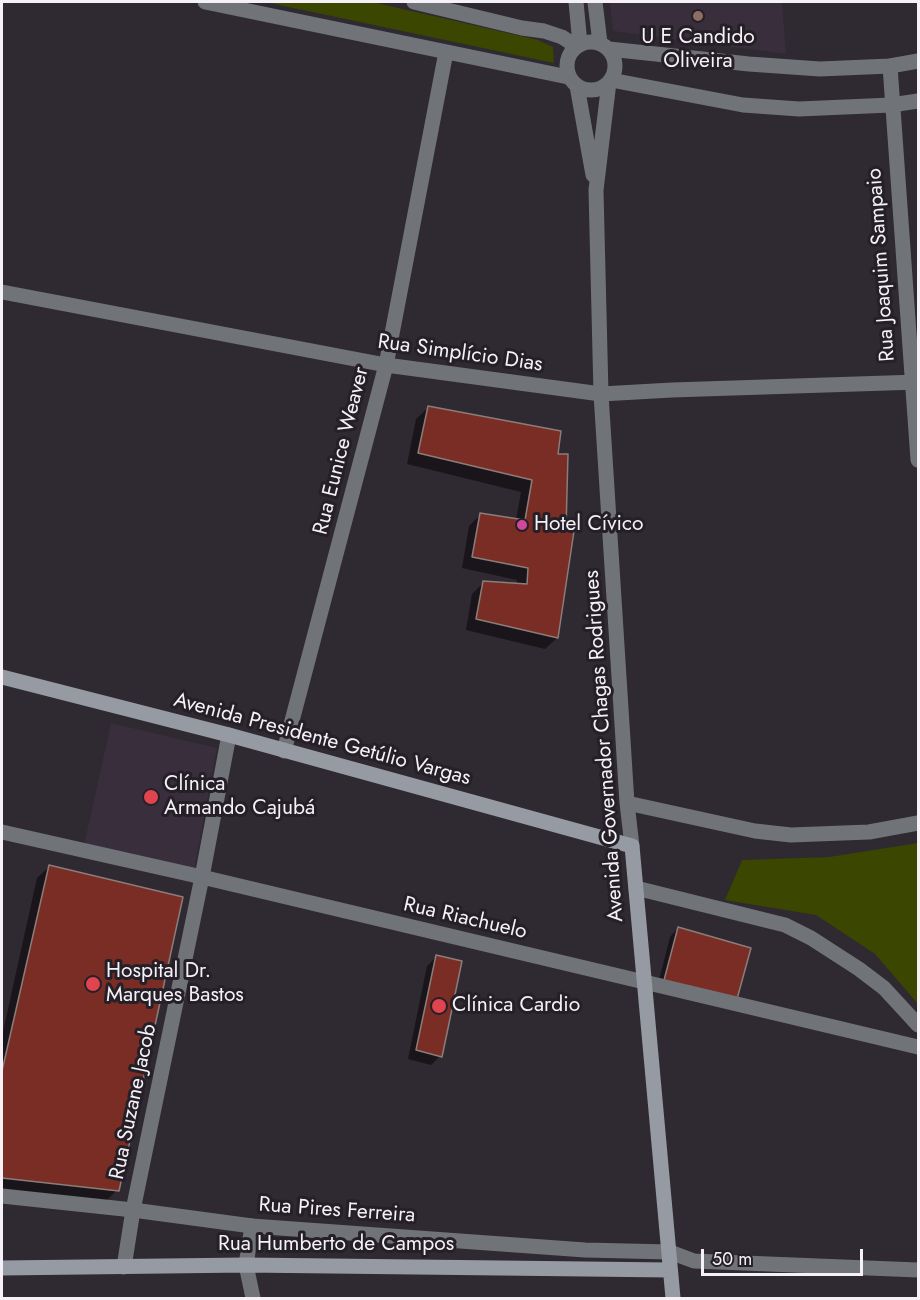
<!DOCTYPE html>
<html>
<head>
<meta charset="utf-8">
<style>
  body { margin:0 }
  #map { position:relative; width:920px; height:1300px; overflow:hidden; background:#2f2931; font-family:Jost,sans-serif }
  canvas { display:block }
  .frame { position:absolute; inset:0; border:3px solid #f6f1f7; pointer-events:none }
  .scale { position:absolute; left:701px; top:1249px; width:162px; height:27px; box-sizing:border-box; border:3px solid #f6f1f7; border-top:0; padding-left:8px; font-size:18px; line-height:21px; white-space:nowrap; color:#f6f1f7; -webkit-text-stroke:4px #251f27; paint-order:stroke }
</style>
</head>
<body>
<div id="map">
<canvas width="920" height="1300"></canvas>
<div class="frame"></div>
<div class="scale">50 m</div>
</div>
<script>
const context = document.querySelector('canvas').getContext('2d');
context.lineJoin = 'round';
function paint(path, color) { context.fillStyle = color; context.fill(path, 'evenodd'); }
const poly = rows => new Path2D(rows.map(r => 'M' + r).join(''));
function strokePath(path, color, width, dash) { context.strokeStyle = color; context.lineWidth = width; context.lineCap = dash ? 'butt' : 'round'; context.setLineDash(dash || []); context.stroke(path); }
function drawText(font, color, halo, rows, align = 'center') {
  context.font = font + ' Jost,sans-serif'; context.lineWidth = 6; context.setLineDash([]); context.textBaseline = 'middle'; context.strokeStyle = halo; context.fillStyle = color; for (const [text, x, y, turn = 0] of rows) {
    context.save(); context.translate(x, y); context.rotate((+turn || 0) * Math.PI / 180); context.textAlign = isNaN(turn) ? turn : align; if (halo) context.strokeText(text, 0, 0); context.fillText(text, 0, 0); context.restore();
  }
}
paint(poly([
  [610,2,782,2,786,54,613,31],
  [111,723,217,748,194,870,84,845]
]), '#392e3c');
paint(poly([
  [265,2,372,2,538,40,553,47,554,63],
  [918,843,918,1004,875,954,816,915,725,900,742,860,829,857]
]), '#3b4600');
paint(poly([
  [428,408,557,455,564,532,572,532,557,638,545,649,466,630,472,594,484,582,516,585,517,580,462,568,469,526,481,514,516,520,521,492,407,464,416,419],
  [49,867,117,1190,105,1202,2,1190,2,1036,37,878],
  [678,928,727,1007,656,992,670,937],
  [436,957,440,1056,431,1065,408,1059,427,966]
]), '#0007');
const building = poly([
  [428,406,561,431,558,454,568,454,566,530,574,531,558,638,476,619,483,581,527,584,528,568,472,557,480,513,525,520,532,480,418,453,428,406],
  [49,865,183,897,119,1191,2,1178,2,1071,49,865],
  [678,927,751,948,737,999,663,984,678,927],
  [436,955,462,961,442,1057,416,1050,436,955]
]);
paint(building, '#792d25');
strokePath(building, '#8b7d7a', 1.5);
strokePath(poly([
  [205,2,568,77],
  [414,2,522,28,544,31,562,37,576,46],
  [576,2,580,44],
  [595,2,600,43],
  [890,66,918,460],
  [2,292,386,365,601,394,672,390,918,382],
  [284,751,386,365,446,52],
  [2,832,202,877,918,1047],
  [636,888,785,925,811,938,859,969,884,988,918,1025],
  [252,1226,246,1265,253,1298],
  [670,1252,694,1261,918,1270],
  [124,1267,133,1210,202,877,229,735]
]), '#707377', 15);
strokePath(poly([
  '567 66a24 24 0 1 1 48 0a24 24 0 1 1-48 0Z',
  [609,49,749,64,820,69,890,66,918,61],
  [611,80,743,105,799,109,891,105,918,101],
  [609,82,596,190,601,394,627,803,632,846],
  [577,86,593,175],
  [627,803,755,831,791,835,869,832,918,823],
  [2,1196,133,1210,252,1226,585,1250,670,1252]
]), '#707377', 15);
strokePath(poly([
  [2,677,229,735,632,846,673,1298],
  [2,1268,246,1265,670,1270]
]), '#969ba3', 15);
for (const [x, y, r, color] of [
  [698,16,6,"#8d6e63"],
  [522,525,6,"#d1479c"],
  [151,797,8,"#e0444e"],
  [93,984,8,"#e0444e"],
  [439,1006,8,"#e0444e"]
]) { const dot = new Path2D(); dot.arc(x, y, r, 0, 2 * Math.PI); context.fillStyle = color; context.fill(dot); strokePath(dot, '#251f27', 2); }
drawText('21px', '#f6f1f7', '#251f27', [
  ["U E Candido",698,38,"center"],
  ["Oliveira",698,62,"center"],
  ["Hotel Cívico",534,525],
  ["Clínica",164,785],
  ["Armando Cajubá",164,809],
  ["Hospital Dr.",106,972],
  ["Marques Bastos",106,996],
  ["Clínica Cardio",452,1006]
], 'left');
drawText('21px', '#f6f1f7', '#251f27', [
  ["Rua Joaquim Sampaio",882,265,-94],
  ["Rua Simplício Dias",460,354,8],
  ["Rua Eunice Weaver",342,451,-76],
  ["Avenida Presidente Getúlio Vargas",322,740,15],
  ["Avenida Governador Chagas Rodrigues",605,746,-94],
  ["Rua Riachuelo",465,919,13],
  ["Rua Suzane Jacob",134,1102,-78],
  ["Rua Pires Ferreira",337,1211,4],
  ["Rua Humberto de Campos",336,1245]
]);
</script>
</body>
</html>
